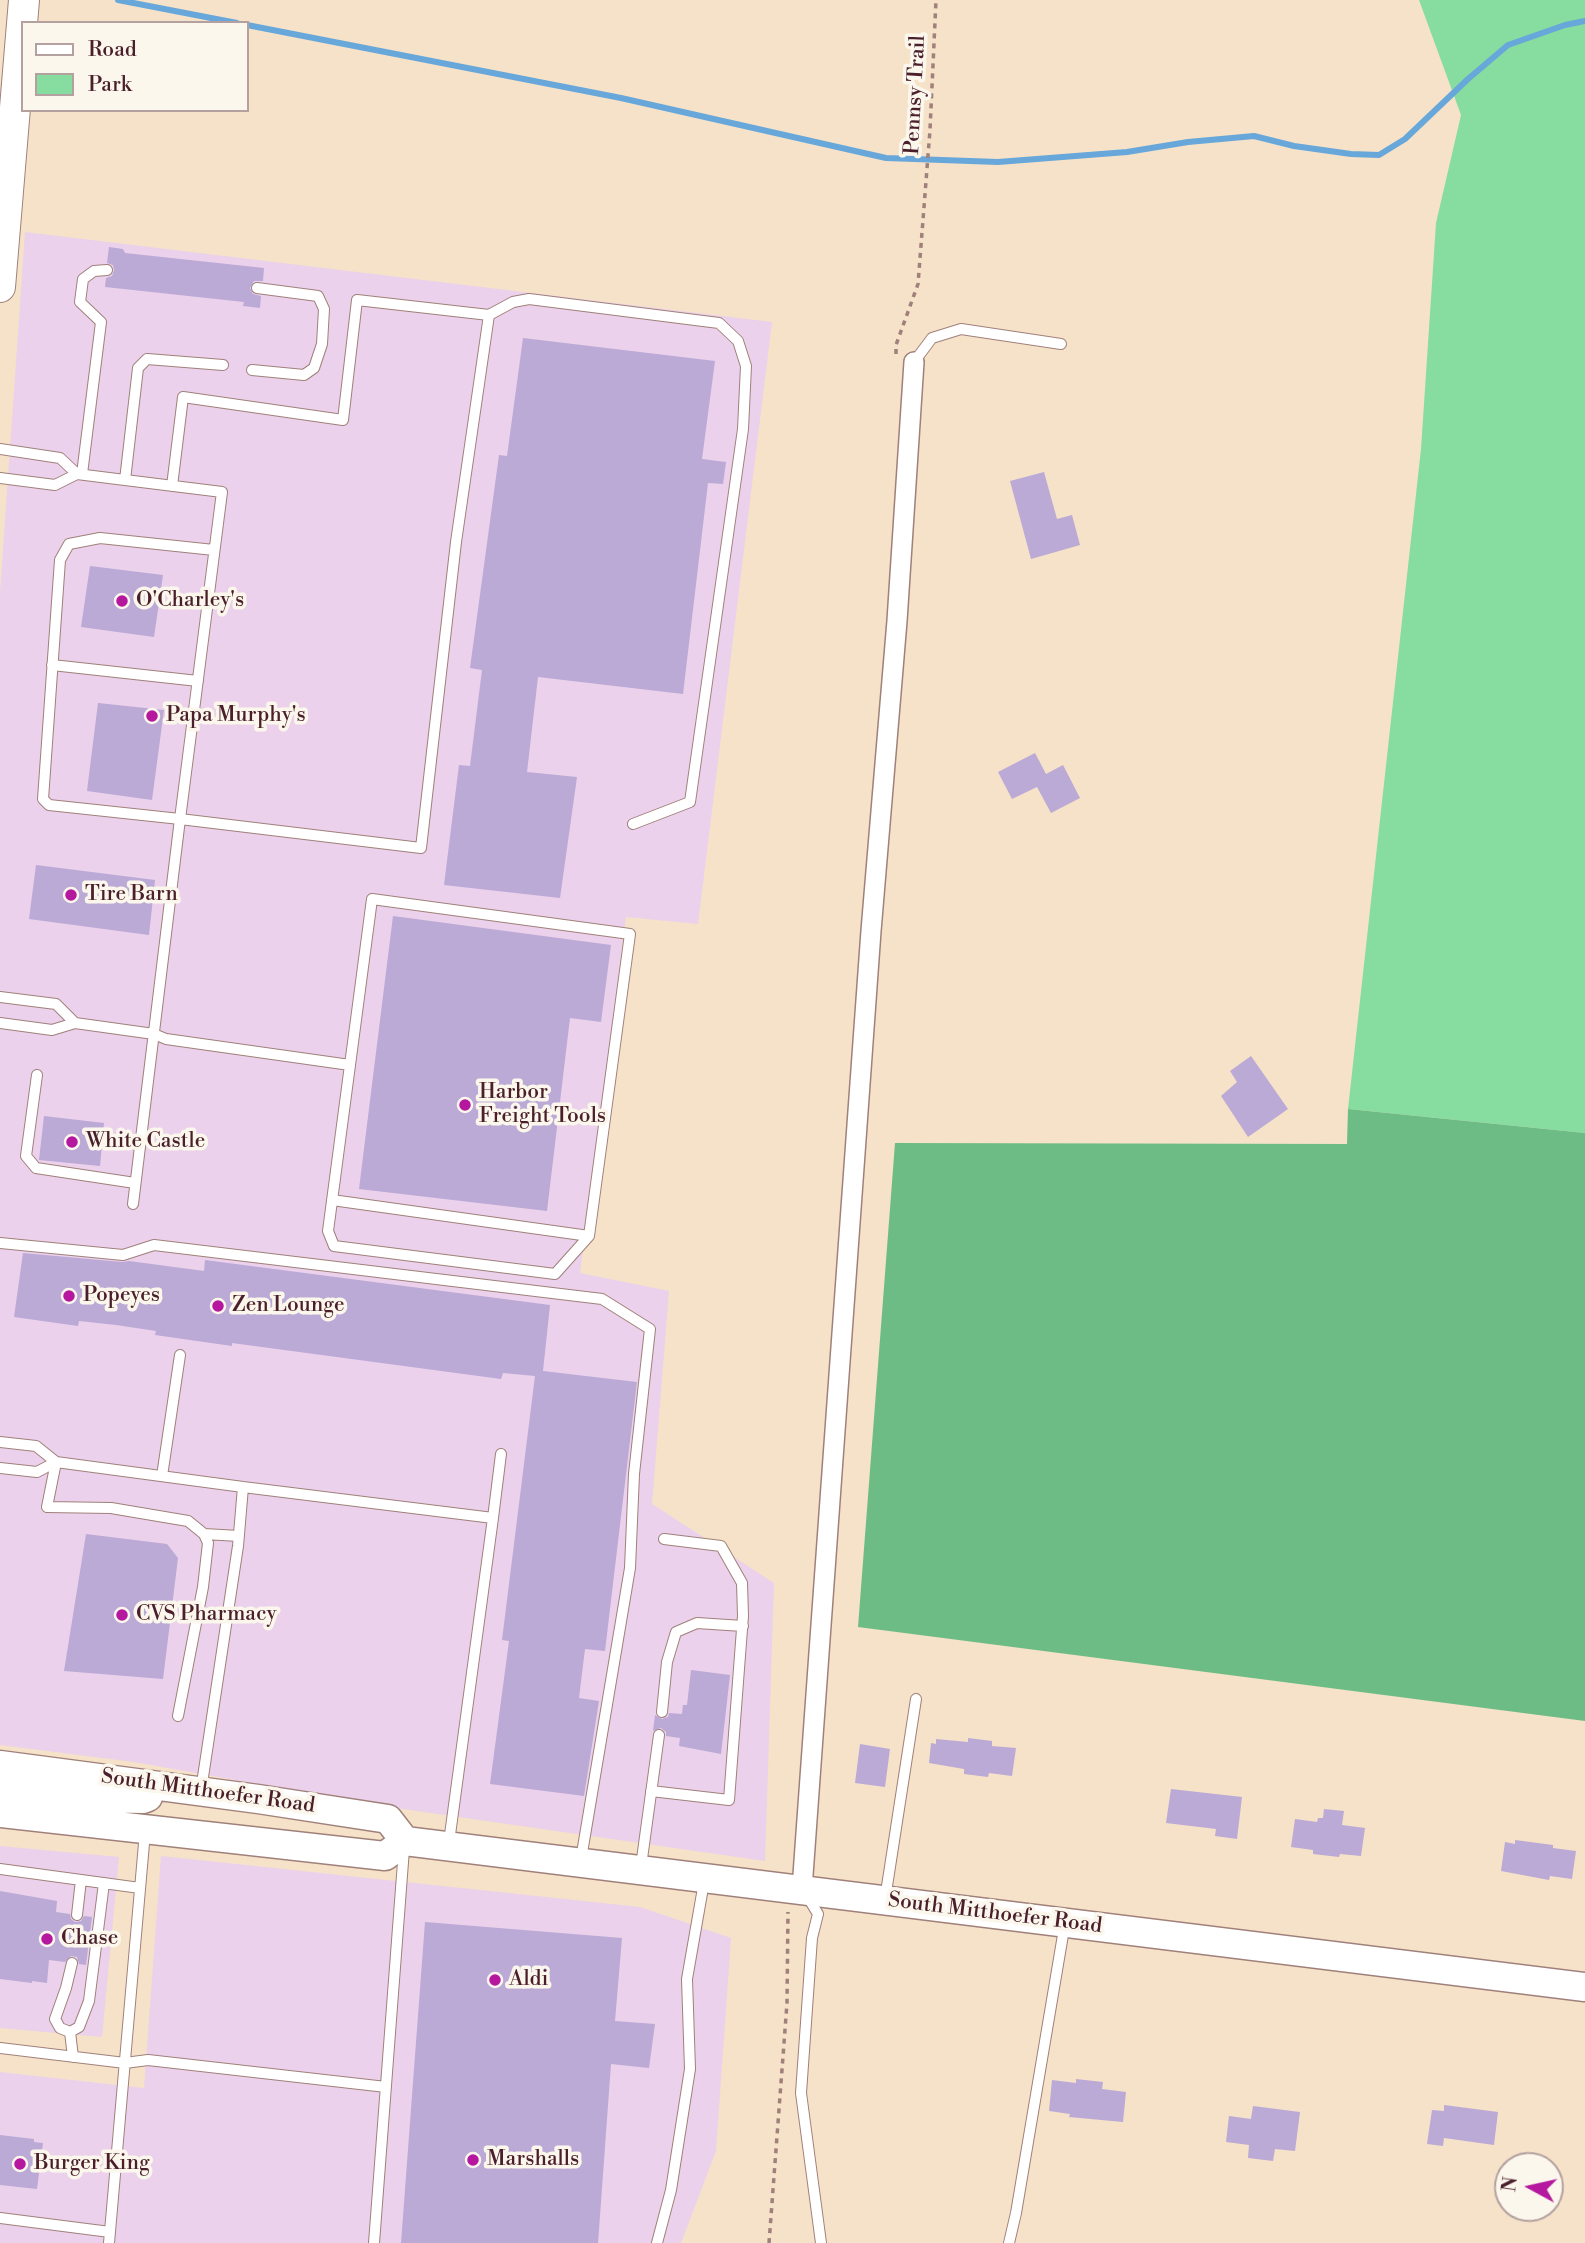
<!DOCTYPE html>
<html>
<head>
<meta charset="utf-8">
<style>
  body { margin:0 }
  #map { position:relative; width:1585px; height:2243px; overflow:hidden; background:#f5e2c9; font-family:"Libre Bodoni",serif }
  canvas { display:block }
  .legend { position:absolute; left:21px; top:21px; width:228px; height:91px; box-sizing:border-box; background:#fbf7ec; border:2px solid #b4a19f; margin:0; padding:9px 12px; list-style:none; font-size:21px; color:#4a1f2b }
  .legend li { display:flex; align-items:center; gap:14px; height:35px }
  .legend b { width:35px; border:2px solid #b4a19f }
  .north { position:absolute; left:1494px; top:2152px; width:70px; height:70px; box-sizing:border-box; background:#fbf7ec; border:2px solid #b4a19f; border-radius:50%; rotate:278deg; font-size:19px; font-weight:700; line-height:28px; text-align:center; color:#4a1f2b }
  .north::after { content:''; display:block; margin:auto; width:24px; height:32px; background:#b5179e; clip-path:polygon(50% 0,100% 100%,50% 72%,0 100%) }
</style>
</head>
<body>
<div id="map">
<canvas width="1585" height="2243"></canvas>
<ul class="legend">
<li><b style="height:9px;background:#fff"></b>Road</li>
<li><b style="height:19px;background:#87dda0"></b>Park</li>
</ul>
<div class="north">N</div>
</div>
<script>
const context = document.querySelector('canvas').getContext('2d');
context.lineJoin = 'round';
function paint(path, color) { context.fillStyle = color; context.fill(path, 'evenodd'); }
const poly = rows => new Path2D(rows.map(r => 'M' + r).join(''));
function strokePath(path, color, width, dash) { context.strokeStyle = color; context.lineWidth = width; context.lineCap = dash ? 'butt' : 'round'; context.setLineDash(dash || []); context.stroke(path); }
function drawText(font, color, halo, rows, align = 'center') {
  context.font = font + ' "Libre Bodoni",serif'; context.lineWidth = 7; context.setLineDash([]); context.textBaseline = 'middle'; context.strokeStyle = halo; context.fillStyle = color; for (const [text, x, y, turn = 0] of rows) {
    context.save(); context.translate(x, y); context.rotate((+turn || 0) * Math.PI / 180); context.textAlign = isNaN(turn) ? turn : align; if (halo) context.strokeText(text, 0, 0); context.fillText(text, 0, 0); context.restore();
  }
}
paint(poly([
  [25,232,772,322,698,924,626,917,580,1273,669,1291,652,1504,774,1583,765,1861,375,1805,134,1762,0,1745,0,592],
  [0,1846,119,1857,102,2037,0,2028],
  [161,1856,640,1907,731,1938,716,2151,681,2243,0,2243,0,2072,144,2088]
]), '#ebd1eb');
paint(poly([
  [1419,0,1585,0,1585,1133,1348,1109,1421,449,1436,223,1461,115]
]), '#87dda0');
paint(poly([
  [1348,1109,1585,1133,1585,1721,858,1627,895,1143,1347,1144]
]), '#6dbc86');
strokePath(poly([
  [118,0,237,23],
  [247,25,621,98,886,158,998,162,1127,152,1188,142,1254,136,1294,146,1351,154,1379,155,1405,139,1468,79,1508,45,1565,25,1585,21]
]), '#67a7da', 6);
paint(poly([
  [109,247,123,249,125,253,264,268,263,281,254,281,250,288,253,294,261,296,260,308,243,306,244,302,105,287,106,278,112,276,114,270,113,265,107,263],
  [523,338,715,361,702,459,726,462,723,484,708,483,683,694,538,677,527,772,577,777,560,898,444,885,459,765,470,766,482,670,470,668,499,455,507,456],
  [1044,472,1057,519,1072,515,1080,545,1031,559,1010,481],
  [90,566,163,575,154,637,81,627],
  [98,703,164,710,152,800,87,791],
  [1035,753,1046,774,1063,765,1080,798,1051,813,1037,787,1012,799,998,772],
  [36,865,155,880,149,935,29,919],
  [393,916,611,945,601,1022,570,1018,547,1211,359,1189],
  [1251,1056,1288,1109,1248,1137,1221,1096,1237,1082,1230,1071],
  [44,1116,104,1123,100,1166,39,1160],
  [23,1253,122,1262,129,1261,204,1271,205,1260,550,1305,543,1371,637,1382,605,1651,585,1649,579,1698,599,1701,584,1796,490,1784,509,1641,502,1640,535,1376,503,1373,501,1379,232,1343,232,1346,155,1335,156,1331,116,1325,79,1321,78,1326,14,1317],
  [86,1534,167,1544,178,1558,163,1679,64,1671],
  [691,1670,730,1675,721,1754,679,1746,680,1738,666,1736,666,1732,661,1728,653,1731,655,1715,662,1719,668,1717,669,1713,682,1714,683,1705,687,1705],
  [968,1738,992,1741,992,1746,1016,1748,1012,1776,989,1773,988,1777,964,1774,964,1769,929,1763,931,1743,936,1744,936,1739,968,1742],
  [860,1744,890,1749,885,1787,855,1783],
  [1171,1789,1242,1797,1237,1839,1215,1836,1216,1829,1166,1823],
  [1324,1809,1344,1811,1342,1825,1365,1828,1361,1856,1340,1854,1339,1857,1313,1854,1313,1850,1291,1847,1295,1819,1317,1822,1318,1818,1323,1818],
  [1515,1840,1553,1845,1553,1848,1576,1851,1572,1879,1550,1876,1549,1880,1501,1871,1505,1842,1515,1844],
  [0,1891,57,1901,56,1912,70,1914,71,1919,75,1922,81,1921,84,1916,92,1917,86,1965,79,1964,77,1957,71,1956,65,1962,49,1960,47,1983,32,1981,32,1983,0,1979],
  [425,1922,622,1938,615,2021,655,2024,649,2068,611,2064,598,2243,401,2243],
  [1076,2079,1103,2082,1102,2089,1126,2092,1123,2122,1069,2117,1070,2114,1049,2111,1052,2080,1076,2083],
  [1444,2105,1498,2112,1494,2145,1444,2138,1443,2146,1427,2144,1432,2110,1444,2111],
  [1253,2106,1300,2112,1295,2151,1275,2149,1273,2161,1248,2158,1249,2145,1226,2142,1229,2116,1251,2119],
  [0,2135,34,2139,34,2142,43,2143,37,2189,0,2185]
]), '#bba9d6');
const service = poly([
  [489,315,513,302,529,299,719,323,738,341,746,366,743,429,690,802,633,824],
  [914,362,932,338,961,329,1061,344],
  [252,370,304,375,314,368,322,344,324,309,318,296,257,288],
  [0,449,60,458,77,474],
  [82,474,101,322,80,302,83,279,94,271,107,270],
  [0,478,55,485,77,474,125,480,222,492,180,819,421,848,456,542,489,315,357,300,343,420,183,397,172,486],
  [125,480,138,368,147,359,223,365],
  [52,665,198,681],
  [0,997,56,1004,75,1023],
  [0,1023,52,1030,75,1023,154,1034,166,1039,350,1065],
  [37,1075,26,1156,36,1168,135,1183],
  [332,1200,589,1236,555,1274,334,1246,328,1231,372,899,630,934,589,1236],
  [133,1204,180,819,49,805,43,799,60,560,69,544,100,538,214,550],
  [0,1243,123,1255,154,1245,602,1299,650,1329,634,1474,630,1568,581,1859],
  [0,1442,36,1446,56,1462,243,1487,238,1546,201,1790],
  [56,1462,47,1507,111,1508,188,1521,204,1534,208,1543,203,1587,178,1716],
  [0,1468,37,1472,56,1462],
  [162,1476,180,1355],
  [243,1487,493,1518,449,1842],
  [493,1518,501,1454],
  [204,1534,239,1536],
  [662,1712,667,1662,676,1632,697,1623,743,1626],
  [651,1791,729,1800,743,1616,742,1583,721,1546,664,1539],
  [641,1866,659,1735],
  [0,1869,140,1888],
  [807,1896,818,1914,812,1938,801,2093,821,2243],
  [885,1899,916,1699],
  [77,1915,81,1880],
  [72,1963,66,1988,55,2019,60,2028,70,2032,73,2057],
  [70,2032,79,2027,89,2001,104,1883],
  [0,2048,125,2063,148,2060,386,2087],
  [0,2218,110,2232],
  [109,2243,145,1832],
  [374,2243,404,1849],
  [657,2243,671,2190,690,2069,687,1979,704,1882],
  [1009,2243,1016,2213,1065,1923]
]);
const minor = poly([
  [802,1889,871,931,897,621,914,362]
]);
const secondary = poly([
  [0,1765,258,1799,388,1819,405,1841],
  [0,1791,51,1797,143,1799,148,1797],
  [0,1813,385,1856,405,1841,1585,1987]
]);
const primary = poly([
  [0,287,24,0]
]);
strokePath(service, '#a0807a', 12);
strokePath(minor, '#a0807a', 22);
strokePath(secondary, '#a0807a', 31);
strokePath(primary, '#a0807a', 32);
strokePath(poly([
  [896,354,896,345,918,284,930,130,936,0],
  [769,2243,787,2003,788,1912]
]), '#a0807a', 3.5, [5, 5]);
strokePath(service, '#fff', 10);
strokePath(minor, '#fff', 19);
strokePath(secondary, '#fff', 28);
strokePath(primary, '#fff', 30);
for (const [x, y, r, color] of [
  [122,601,7,"#b5179e"],
  [152,716,7,"#b5179e"],
  [71,895,7,"#b5179e"],
  [465,1105,7,"#b5179e"],
  [72,1142,7,"#b5179e"],
  [69,1296,7,"#b5179e"],
  [218,1306,7,"#b5179e"],
  [122,1615,7,"#b5179e"],
  [47,1939,7,"#b5179e"],
  [495,1980,7,"#b5179e"],
  [473,2160,7,"#b5179e"],
  [20,2164,7,"#b5179e"]
]) { const dot = new Path2D(); dot.arc(x, y, r, 0, 2 * Math.PI); context.fillStyle = color; context.fill(dot); strokePath(dot, '#fbf7ec', 2.5); }
drawText('21px', '#4a1f2b', '#fbf7ec', [
  ["Pennsy Trail",916,95,-87],
  ["South Mitthoefer Road",208,1792,8],
  ["South Mitthoefer Road",995,1914,7]
]);
drawText('21px', '#4a1f2b', '#fbf7ec', [
  ["O'Charley's",136,601],
  ["Papa Murphy's",166,716],
  ["Tire Barn",85,895],
  ["Harbor",479,1093],
  ["Freight Tools",479,1117],
  ["White Castle",86,1142],
  ["Popeyes",83,1296],
  ["Zen Lounge",232,1306],
  ["CVS Pharmacy",136,1615],
  ["Chase",61,1939],
  ["Aldi",509,1980],
  ["Marshalls",487,2160],
  ["Burger King",34,2164]
], 'left');
</script>
</body>
</html>
